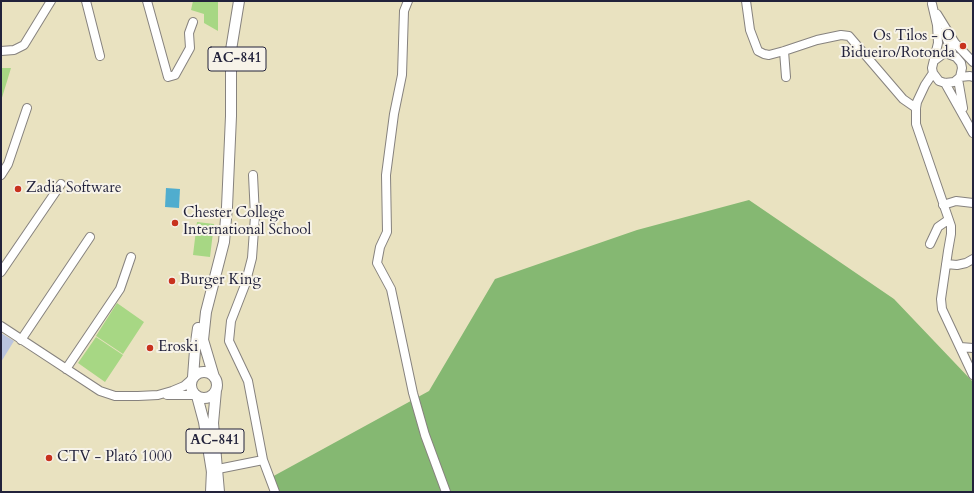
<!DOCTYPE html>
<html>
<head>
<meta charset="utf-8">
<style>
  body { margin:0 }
  #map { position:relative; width:974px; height:493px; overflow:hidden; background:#e9e2c0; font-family:Cardo,serif }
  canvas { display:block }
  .frame { position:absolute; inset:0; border:2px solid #22223b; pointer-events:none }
</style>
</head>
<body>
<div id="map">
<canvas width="974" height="493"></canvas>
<div class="frame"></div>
</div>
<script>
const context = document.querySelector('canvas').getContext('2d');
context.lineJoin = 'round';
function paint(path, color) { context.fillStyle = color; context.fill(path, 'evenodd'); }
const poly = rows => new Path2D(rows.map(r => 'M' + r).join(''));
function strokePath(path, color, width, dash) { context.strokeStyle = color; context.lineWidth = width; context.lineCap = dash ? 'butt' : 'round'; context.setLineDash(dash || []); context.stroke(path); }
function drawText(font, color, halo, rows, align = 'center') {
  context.font = font + ' Cardo,serif'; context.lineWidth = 4; context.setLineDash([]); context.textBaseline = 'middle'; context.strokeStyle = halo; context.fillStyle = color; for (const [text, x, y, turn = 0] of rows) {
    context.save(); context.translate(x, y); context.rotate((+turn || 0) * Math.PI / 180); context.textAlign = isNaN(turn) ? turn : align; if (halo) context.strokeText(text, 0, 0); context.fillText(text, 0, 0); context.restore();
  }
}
paint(poly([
  [1,333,14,341,1,362]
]), '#bac4de');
paint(poly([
  [193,1,218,1,218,31,204,23,204,14,191,10],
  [1,68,11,68,1,101],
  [197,222,214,224,210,257,193,255],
  [117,303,144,322,123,354,96,336],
  [96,337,123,355,105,382,78,363]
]), '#a7d784');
paint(poly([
  [749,200,894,299,973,382,973,492,275,492,270,478,429,391,495,279,637,230]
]), '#85b872');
paint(poly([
  [166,188,180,189,179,208,165,207]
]), '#50adce');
const minor = poly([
  [86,1,100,56],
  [147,1,168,77,175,75,190,48,189,33,193,22],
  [408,1,404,11,402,75,394,114,386,175,387,232,380,247,377,263,391,289,413,393,425,435,446,492],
  [746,1,750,30,758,51,764,54,769,55,784,51,817,40,841,35,849,36,903,99,916,108],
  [932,4,937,25,938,43,932,68,933,73,939,81,945,83,954,82,960,77,962,68,961,63,956,57,948,54,943,54,935,60],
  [937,14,955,43,973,62],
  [944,32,953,55],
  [1,51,14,50,24,45,51,1],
  [784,51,786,77],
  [933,73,925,85,917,102,916,108,916,124,951,226,951,234,948,251,941,299,942,309,973,375],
  [960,77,970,76,973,77],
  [958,79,963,108],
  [945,83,973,133],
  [1,175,8,164,27,108],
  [253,175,255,216,252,258,245,285,231,321,229,341,248,381,263,460,275,492],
  [943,205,956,201,973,203],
  [930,244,938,227,948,220],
  [946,264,957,265,966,263,973,259],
  [1,272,61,184],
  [1,326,100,391,115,396,138,396,158,395,172,391,184,386,192,379],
  [21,340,90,237],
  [960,347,973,348],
  [66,369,120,289,131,257],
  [167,395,196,395],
  [218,469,263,460],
  [210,492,211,470]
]);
const major = poly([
  '191 385a13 13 0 1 1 26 0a13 13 0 1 1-26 0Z',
  [193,377,195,350,198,328],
  [214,377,203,340,206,312,224,242,227,207,231,116,231,50,239,1],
  [216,390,213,423,219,492],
  [197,396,204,422,212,472]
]);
strokePath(minor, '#86827e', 10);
strokePath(major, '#86827e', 12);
strokePath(minor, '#fff', 8);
strokePath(major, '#fff', 10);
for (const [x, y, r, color] of [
  [963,46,4,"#c8321e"],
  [18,189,4,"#c8321e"],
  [175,223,4,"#c8321e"],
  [172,281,4,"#c8321e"],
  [150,348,4,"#c8321e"],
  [49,458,4,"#c8321e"]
]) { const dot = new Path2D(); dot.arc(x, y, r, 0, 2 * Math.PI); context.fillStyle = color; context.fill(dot); strokePath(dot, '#f7f3e8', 1.5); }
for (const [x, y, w] of [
  [237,59,58],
  [215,441,58]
]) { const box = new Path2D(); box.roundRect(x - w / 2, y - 12, w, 24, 3); context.fillStyle = '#f7f3e8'; context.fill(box); strokePath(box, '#22223b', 1); }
drawText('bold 14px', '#22223b', null, [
  ["AC-841",237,59],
  ["AC-841",215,441]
]);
drawText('15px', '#22223b', '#f7f3e8', [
  ["Os Tilos - O",955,37,"right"],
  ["Bidueiro/Rotonda",955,54,"right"],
  ["Zadia Software",26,189],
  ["Chester College",183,214],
  ["International School",183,231],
  ["Burger King",180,281],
  ["Eroski",158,348],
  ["CTV - Plató 1000",57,458]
], 'left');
</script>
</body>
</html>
